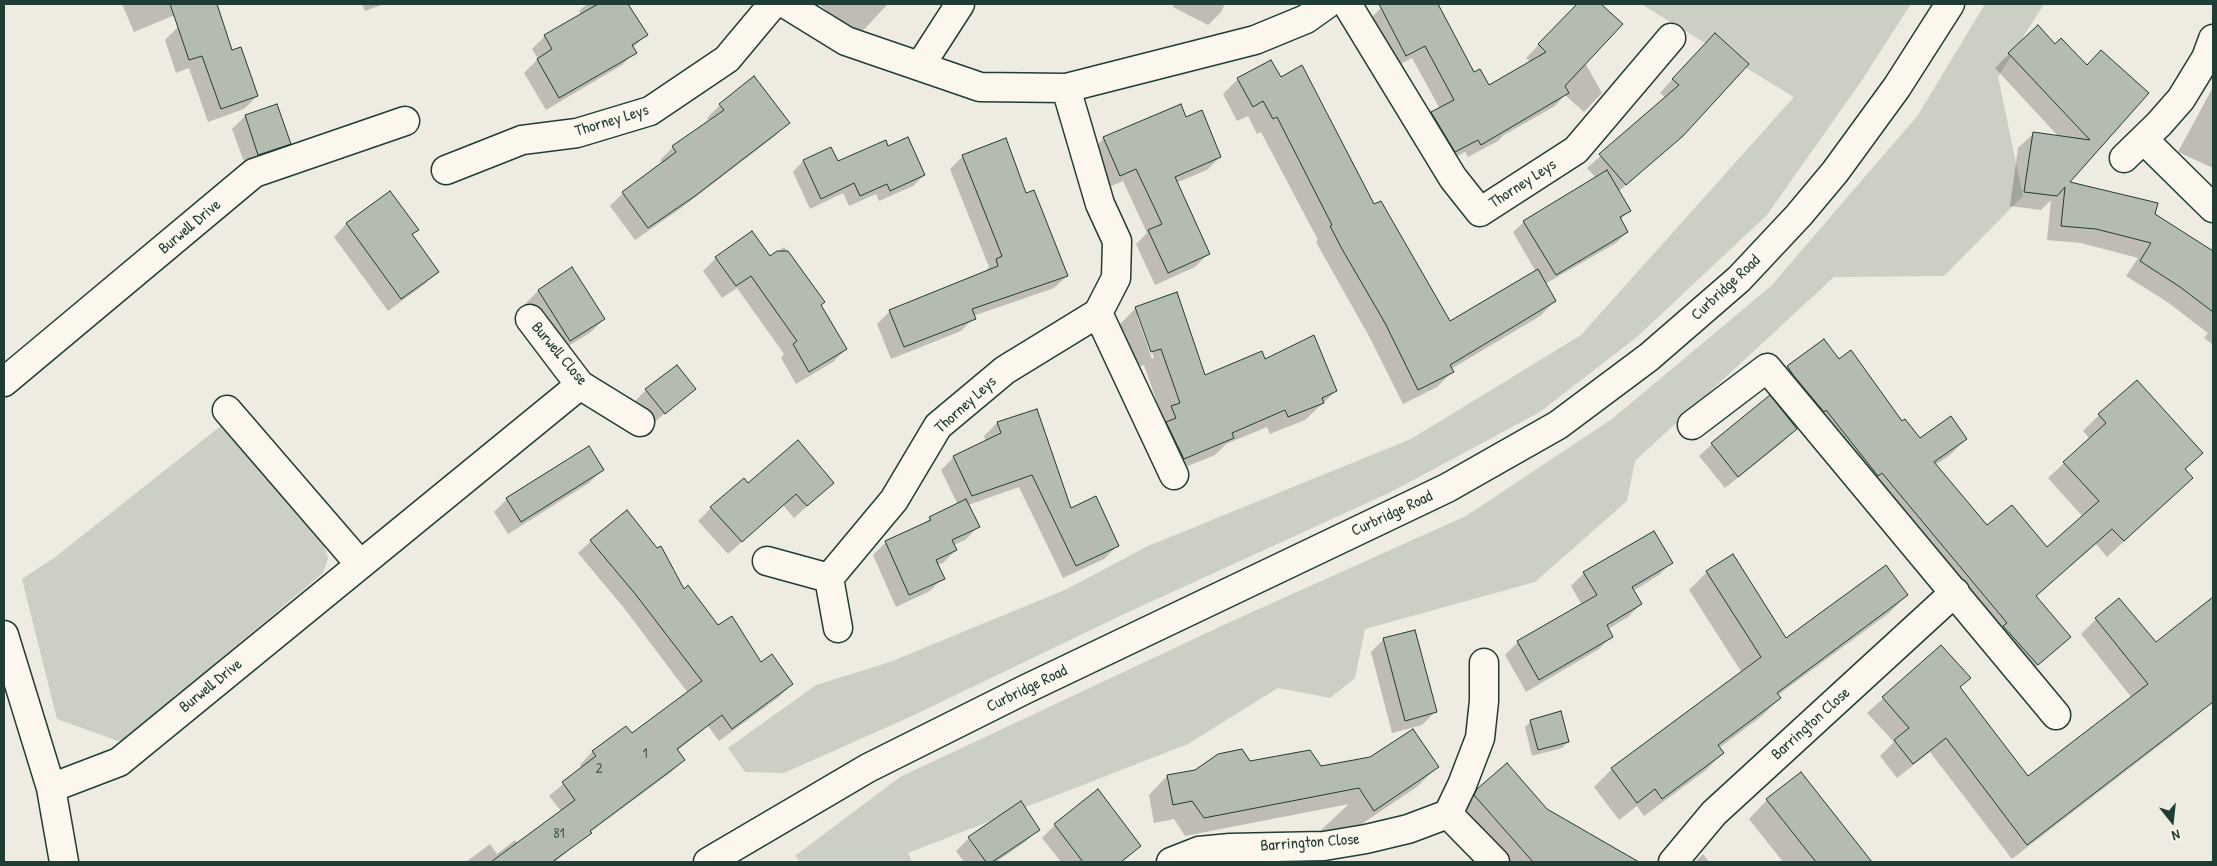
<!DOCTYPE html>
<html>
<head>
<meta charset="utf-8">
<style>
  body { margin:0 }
  #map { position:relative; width:2217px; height:866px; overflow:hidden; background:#eeece1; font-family:"Patrick Hand",sans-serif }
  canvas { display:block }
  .frame { position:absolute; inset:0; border:5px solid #1f3d34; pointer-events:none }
  .north { position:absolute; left:2147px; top:796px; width:50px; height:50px; -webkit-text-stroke:4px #fbf7ec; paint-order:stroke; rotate:164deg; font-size:14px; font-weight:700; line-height:20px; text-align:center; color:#1f3d34 }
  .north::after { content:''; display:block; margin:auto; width:18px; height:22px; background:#1f3d34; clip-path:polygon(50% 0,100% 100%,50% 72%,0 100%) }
</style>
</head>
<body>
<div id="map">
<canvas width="2217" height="866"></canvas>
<div class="frame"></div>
<div class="north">N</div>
</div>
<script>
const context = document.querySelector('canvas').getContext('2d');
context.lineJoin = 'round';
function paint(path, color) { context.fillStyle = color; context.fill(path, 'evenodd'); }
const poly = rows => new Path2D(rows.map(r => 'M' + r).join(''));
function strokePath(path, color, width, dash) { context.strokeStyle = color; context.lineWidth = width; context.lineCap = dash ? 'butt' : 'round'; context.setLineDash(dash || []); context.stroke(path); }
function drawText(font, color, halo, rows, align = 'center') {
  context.font = font + ' "Patrick Hand",sans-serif'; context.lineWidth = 4.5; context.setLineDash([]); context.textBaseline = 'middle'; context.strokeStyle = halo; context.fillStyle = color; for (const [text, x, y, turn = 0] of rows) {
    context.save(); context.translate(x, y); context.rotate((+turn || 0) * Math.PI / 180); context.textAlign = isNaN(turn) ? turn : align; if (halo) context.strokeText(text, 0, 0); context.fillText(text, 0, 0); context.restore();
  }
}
paint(poly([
  [1641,4,1911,4,1860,83,1767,215,1638,336,1540,412,1391,492,1122,615,912,716,784,773,745,772,728,748,816,685,890,662,1067,589,1148,546,1411,439,1581,335,1794,97],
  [1985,4,2044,4,1998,77,2023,196,1944,276,1834,277,1635,461,1627,501,1535,582,1365,629,1355,678,1330,698,1278,688,1188,744,908,853,912,862,801,862,795,856,900,777,1230,622,1466,516,1612,419,1771,286,1918,115],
  [222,425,322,539,328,558,323,573,121,742,57,719,22,579,54,558]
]), '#cbcfc4');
paint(poly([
  [122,4,187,4,177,14,134,32],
  [362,4,384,4,365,11],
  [587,4,626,4,646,35,633,48,635,52,622,65,546,110,524,73,538,59,532,49,545,36,582,15,579,11],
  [819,4,888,4,856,38],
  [1174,4,1225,4,1221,12,1208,25,1173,7],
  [1389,4,1436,4,1473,74,1488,87,1531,62,1526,58,1578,4,1599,4,1621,25,1585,63,1602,93,1584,112,1565,95,1555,106,1504,135,1498,141,1468,157,1465,152,1442,164,1419,126,1432,113,1440,109,1412,58,1393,68,1368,21,1381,8],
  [178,27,231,52,257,96,244,109,208,122,189,68,176,73,165,40],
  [2055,45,2086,66,2148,93,2067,182,2154,215,2213,253,2213,345,2204,338,2208,333,2166,301,2126,276,2138,258,2081,243,2047,240,2051,200,2041,210,2010,206,2018,148,2033,134,2059,137,1995,68,2009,54],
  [1702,47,1682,136,1618,192,1629,211,1620,220,1627,232,1616,243,1545,284,1555,301,1540,316,1451,369,1452,372,1437,387,1403,404,1370,338,1316,242,1318,240,1261,132,1257,134,1248,116,1237,121,1223,94,1238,79,1280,79,1374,205,1450,323,1536,272,1513,232,1524,222,1596,178,1587,168,1666,98,1660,93],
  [2213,87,2213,168,2178,152],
  [720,105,788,123,775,136,680,209,635,240,610,206,623,193,663,164,660,160,673,147,710,121,707,118],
  [245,116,289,144,276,156,246,167,232,129],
  [1186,119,1220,157,1207,170,1176,183,1208,254,1195,267,1155,285,1136,244,1147,233,1123,181,1107,188,1091,151,1104,138],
  [830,148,837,163,888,148,924,175,913,186,879,201,876,194,849,206,843,193,810,209,793,172,803,161],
  [963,156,1026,194,1067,276,1054,288,973,316,974,318,961,331,891,359,877,324,890,311,984,273,989,267,950,169],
  [389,193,417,230,411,236,437,271,425,284,388,311,334,237,346,224],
  [752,232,770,258,784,247,823,302,820,305,846,349,833,362,796,384,781,358,784,354,737,288,722,298,703,271,716,258],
  [571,269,604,319,591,332,557,353,525,304,538,291],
  [1136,308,1204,377,1265,360,1336,391,1305,420,1270,434,1267,427,1226,444,1215,455,1166,475,1162,417,1144,365,1133,369,1119,325],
  [1137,316,1140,316,1154,358,1152,359],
  [1839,361,1920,440,1966,439,1950,455,1935,465,1987,527,2047,549,2083,517,2048,478,2090,439,2083,431,2099,415,2192,478,2107,557,2096,544,2035,597,2069,636,2021,681,1772,383,1788,367],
  [694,389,651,425,633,403,646,390],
  [1036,410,1070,509,1117,546,1104,559,1063,578,1019,487,968,505,978,527,965,540,954,545,956,550,943,563,937,565,943,578,930,591,896,607,873,555,886,542,923,525,930,518,958,505,941,470,954,457,986,442,984,436,997,423],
  [1796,429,1783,442,1725,488,1699,456,1712,444],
  [602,470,589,483,508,534,494,512,507,499],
  [833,483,794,518,783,505,728,554,698,521,711,508,748,484],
  [591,541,683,591,718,627,761,664,792,684,779,697,719,741,708,726,677,751,683,760,670,773,589,833,555,862,466,862,490,844,497,854,515,840,518,844,561,811,549,796,582,768,580,765,592,752,626,728,632,735,688,693,624,608,578,553],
  [1733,556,1786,640,1907,595,1889,613,1778,695,1780,698,1762,716,1719,748,1723,753,1705,771,1644,816,1637,806,1619,820,1594,787,1612,769,1742,673,1689,590,1707,572],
  [1672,562,1659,575,1633,591,1641,604,1628,617,1608,629,1612,636,1599,649,1526,692,1505,655,1518,642,1582,605,1571,586,1584,573],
  [2213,599,2213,666,2211,668,2213,671,2213,680,2202,691,2202,709,2187,724,2012,859,1930,752,1897,778,1880,756,1894,742,1867,713,1941,647,1959,687,2028,777,2132,698,2081,634,2096,619,2156,644],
  [1384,639,1435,712,1422,725,1392,733,1371,652],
  [1531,721,1568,742,1562,748,1532,756,1525,727],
  [1250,763,1321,768,1437,767,1418,786,1332,844,1318,833,1349,804,1185,836,1174,819,1154,823,1149,795,1167,776],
  [1801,774,1871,862,1783,862,1749,819,1767,800],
  [1478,790,1547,810,1632,859,1630,862,1510,862,1462,809,1465,803],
  [1097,791,1120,850,1104,862,1061,862,1042,838,1055,825],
  [1038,830,1025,842,996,862,964,862,956,851,969,838],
  [1703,854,1709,862,1695,862]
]), '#0003');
const building = poly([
  [170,4,217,4,232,50,241,47,258,96,221,109,202,56,189,60,170,4],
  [598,4,628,4,648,35,632,45,637,53,559,98,537,59,552,49,544,35,598,4],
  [1379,4,1438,4,1474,72,1480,69,1489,85,1546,52,1538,44,1577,4,1601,4,1623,24,1565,86,1569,93,1481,145,1478,140,1455,152,1431,112,1454,100,1425,46,1406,56,1379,4],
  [2038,25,2055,44,2061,38,2087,65,2101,50,2149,93,2070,182,2158,203,2155,214,2213,251,2213,312,2180,287,2140,261,2151,243,2096,229,2061,226,2065,187,2057,196,2024,192,2033,132,2090,140,2008,53,2038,25],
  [1715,33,1749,64,1683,136,1626,185,1599,154,1679,85,1672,79,1715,33],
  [1271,60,1281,77,1302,65,1374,204,1381,201,1450,321,1538,269,1556,301,1450,365,1454,372,1418,390,1385,323,1342,249,1330,226,1332,225,1277,117,1273,119,1263,101,1253,107,1237,78,1271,60],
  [754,76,790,123,695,196,648,228,622,192,676,152,672,146,724,110,719,104,754,76],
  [277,104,291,144,258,155,245,115,277,104],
  [1181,104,1186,117,1202,110,1221,157,1175,177,1210,254,1168,273,1148,230,1162,224,1136,169,1120,176,1103,137,1181,104],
  [908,137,925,175,890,191,887,184,860,196,854,183,821,199,803,160,831,147,838,161,886,140,888,146,908,137],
  [1006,138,1026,193,1034,190,1068,276,972,309,976,319,904,347,889,310,998,266,996,259,1002,256,962,155,1006,138],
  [1607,170,1631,211,1620,217,1628,232,1556,275,1523,221,1607,170],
  [390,191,419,230,412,234,439,272,401,299,346,223,390,191],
  [752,231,770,256,777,251,788,251,825,302,821,305,847,349,809,372,793,344,797,341,751,276,736,286,715,257,752,231],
  [572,267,605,319,570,341,538,290,572,267],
  [1177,292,1205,375,1262,351,1265,359,1314,335,1337,391,1322,398,1324,403,1288,417,1285,410,1232,433,1234,438,1184,459,1166,422,1176,418,1171,406,1180,403,1161,349,1151,352,1135,307,1177,292],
  [1824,339,1839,359,1851,350,1902,421,1905,419,1920,438,1951,416,1967,439,1934,462,1987,525,2012,505,2047,547,2099,501,2063,462,2106,423,2098,414,2137,380,2203,453,2185,469,2193,478,2124,541,2112,529,2036,596,2071,637,2038,665,2003,626,2007,623,1882,473,1878,476,1826,410,1824,412,1794,376,1787,366,1824,339],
  [677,365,696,389,665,414,645,389,677,365],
  [1770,395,1797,429,1738,477,1711,443,1770,395],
  [1037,409,1071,508,1096,496,1119,546,1076,566,1032,475,972,496,953,456,1001,433,997,422,1037,409],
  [798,440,834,483,807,506,796,494,742,542,710,507,744,478,748,483,798,440],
  [589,446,604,470,521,522,506,498,589,446],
  [966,499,980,527,952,540,957,550,936,560,945,579,909,595,885,541,931,520,929,517,966,499],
  [627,510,657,548,661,546,684,589,688,585,718,625,732,616,761,662,772,654,793,684,732,729,722,715,677,749,685,760,590,831,592,833,552,862,491,862,575,800,562,782,596,756,592,751,626,726,632,733,702,681,636,595,590,540,627,510],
  [1654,531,1673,563,1632,587,1642,604,1607,625,1613,637,1539,680,1517,641,1597,595,1583,572,1654,531],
  [1733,554,1786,638,1886,565,1908,595,1777,693,1781,698,1718,745,1724,753,1662,799,1655,789,1637,803,1611,768,1761,657,1706,571,1733,554],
  [2213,597,2213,702,2027,845,1946,738,1913,764,1894,740,1909,728,1882,697,1941,645,1971,678,1960,687,2028,776,2148,684,2095,618,2119,598,2156,642,2213,597],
  [1415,630,1437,712,1405,721,1383,638,1415,630],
  [1561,711,1569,742,1538,750,1530,720,1561,711],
  [1413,729,1439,767,1374,811,1359,788,1204,818,1192,801,1173,805,1167,775,1195,770,1218,754,1242,749,1250,761,1310,750,1321,766,1370,757,1413,729],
  [1507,763,1547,809,1639,862,1533,862,1474,795,1477,789,1507,763],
  [1801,772,1872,862,1816,862,1766,799,1801,772],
  [1098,789,1141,846,1121,862,1083,862,1054,824,1098,789],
  [1021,801,1040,830,992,862,986,862,968,837,1021,801]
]);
paint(building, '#b4bbb0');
strokePath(building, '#1f3d34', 1);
const minor = poly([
  [786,4,846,41,980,87,1066,88,1255,40,1306,19,1327,4],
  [1347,4,1453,178,1480,212,1576,150,1671,38],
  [920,66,960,4],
  [1066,88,1100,204,1117,241,1116,278,1098,313,1174,475],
  [2144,140,2213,208],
  [2124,158,2159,124,2181,99,2206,58,2213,39],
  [446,170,522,140,577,133,650,111,727,59,773,4],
  [530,319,580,385,640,422],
  [4,382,254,173,405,121],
  [227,410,359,563],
  [1692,425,1767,368,2056,715],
  [767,561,829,578,894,500,938,426,1005,370,1098,313],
  [829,578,838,628],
  [4,635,51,788,64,862],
  [51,788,119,762,580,385],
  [1448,814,1462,785,1480,738,1484,701,1484,663],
  [1171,862,1199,851,1230,848,1324,846,1366,839,1408,829,1448,814,1495,862],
  [1673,862,1714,813,1955,592]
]);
const primary = poly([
  [708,862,868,768,1026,689,1447,488,1558,425,1649,357,1739,279,1799,215,1835,172,1897,87,1950,4]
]);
strokePath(minor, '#1f3d34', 31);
strokePath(primary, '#1f3d34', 31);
strokePath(minor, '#fbf7ec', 28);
strokePath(primary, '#fbf7ec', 28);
drawText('14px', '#445c53', null, [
  ["1",645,754],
  ["2",599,769],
  ["81",559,834]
]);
drawText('16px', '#1f3d34', '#fbf7ec', [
  ["Thorney Leys",612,121,-17],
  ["Thorney Leys",1523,184,-33],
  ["Burwell Drive",190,227,-40],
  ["Curbridge Road",1726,288,-43],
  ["Burwell Close",559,354,50],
  ["Thorney Leys",966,405,-42],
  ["Curbridge Road",1392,514,-25],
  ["Burwell Drive",211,686,-39],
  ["Curbridge Road",1027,689,-26],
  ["Barrington Close",1811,724,-42],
  ["Barrington Close",1310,843,-4]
]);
</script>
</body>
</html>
